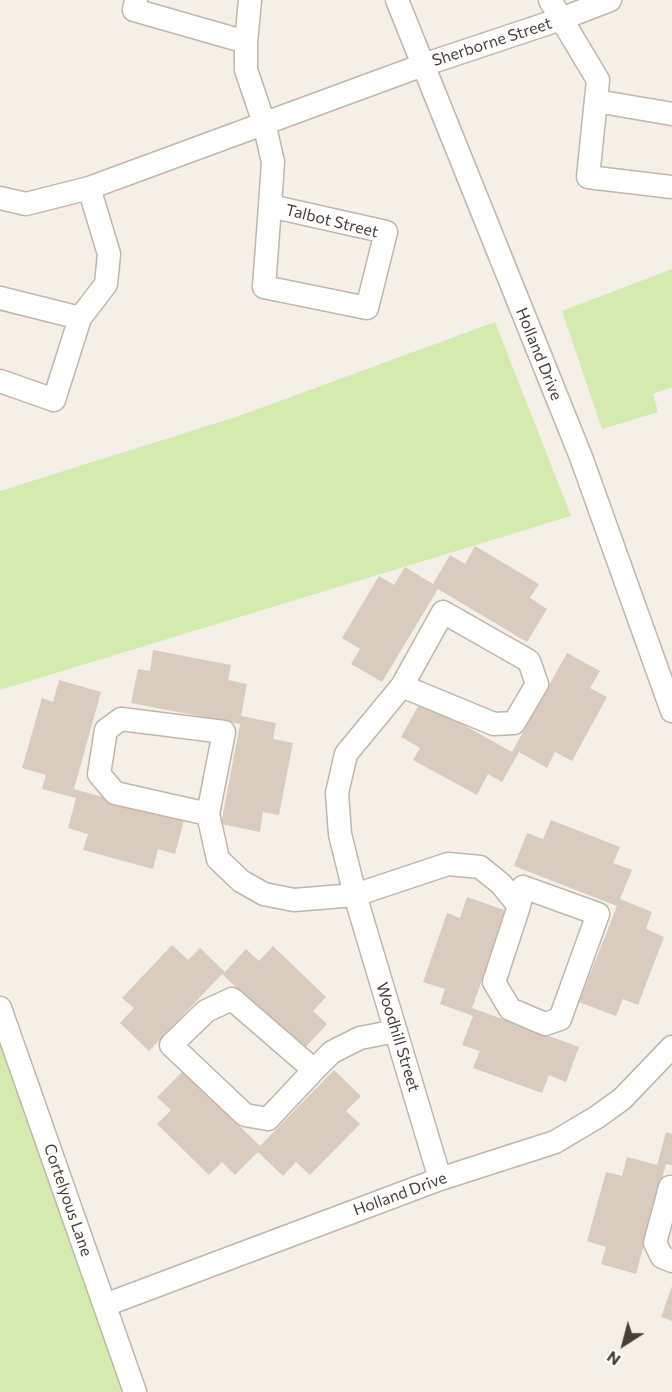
<!DOCTYPE html>
<html>
<head>
<meta charset="utf-8">
<style>
  body { margin:0 }
  #map { position:relative; width:672px; height:1392px; overflow:hidden; background:#f4efe7; font-family:Commissioner,sans-serif }
  canvas { display:block }
  .north { position:absolute; left:594px; top:1314px; width:60px; height:60px; -webkit-text-stroke:4px #fff; paint-order:stroke; rotate:216deg; font-size:16px; font-weight:700; line-height:24px; text-align:center; color:#473f36 }
  .north::after { content:''; display:block; margin:auto; width:21px; height:27px; background:#473f36; clip-path:polygon(50% 0,100% 100%,50% 72%,0 100%) }
</style>
</head>
<body>
<div id="map">
<canvas width="672" height="1392"></canvas>
<div class="north">N</div>
</div>
<script>
const context = document.querySelector('canvas').getContext('2d');
context.lineJoin = 'round';
function paint(path, color) { context.fillStyle = color; context.fill(path, 'evenodd'); }
const poly = rows => new Path2D(rows.map(r => 'M' + r).join(''));
function strokePath(path, color, width, dash) { context.strokeStyle = color; context.lineWidth = width; context.lineCap = dash ? 'butt' : 'round'; context.setLineDash(dash || []); context.stroke(path); }
function drawText(font, color, halo, rows, align = 'center') {
  context.font = font + ' Commissioner,sans-serif'; context.lineWidth = 5; context.setLineDash([]); context.textBaseline = 'middle'; context.strokeStyle = halo; context.fillStyle = color; for (const [text, x, y, turn = 0] of rows) {
    context.save(); context.translate(x, y); context.rotate((+turn || 0) * Math.PI / 180); context.textAlign = isNaN(turn) ? turn : align; if (halo) context.strokeText(text, 0, 0); context.fillText(text, 0, 0); context.restore();
  }
}
paint(poly([
  [672,269,672,387,653,394,658,412,602,429,562,311],
  [495,322,571,516,0,690,0,491,239,416],
  [0,1021,131,1392,0,1392]
]), '#d5eaae');
paint(poly([
  [475,546,539,584,530,598,547,609,527,642,438,589,382,682,351,664,360,649,342,638,379,576,394,585,405,567,433,584,450,555,465,564],
  [153,650,231,665,228,680,247,684,241,716,276,723,273,739,293,743,279,815,263,812,260,832,221,824,240,724,131,703,138,669,150,671],
  [567,653,600,671,590,688,607,697,572,761,555,752,547,768,519,752,502,782,488,774,477,795,413,760,420,748,401,737,421,701,512,752],
  [59,680,101,692,74,789,184,820,175,854,158,849,153,869,83,850,88,834,68,828,76,798,42,789,46,775,22,768,42,698,53,702],
  [551,820,620,847,613,863,632,870,620,899,652,912,646,929,664,937,638,1005,623,999,616,1016,579,1002,617,906,514,866,527,833,543,839],
  [467,897,507,911,472,1008,579,1047,566,1082,549,1075,542,1093,473,1068,480,1051,462,1045,473,1016,440,1004,445,989,423,982,447,913,460,918],
  [172,945,188,960,200,948,225,972,246,949,259,961,273,946,326,997,313,1011,327,1024,302,1051,222,974,149,1051,120,1023,134,1008,122,998],
  [334,1070,361,1096,346,1111,360,1124,310,1175,296,1162,283,1176,258,1152,235,1175,222,1162,209,1175,157,1124,171,1110,157,1097,183,1071,260,1146],
  [666,1132,672,1134,672,1165,666,1164,636,1274,601,1264,606,1247,587,1241,606,1172,622,1176,627,1157,657,1165],
  [672,1286,672,1321,661,1317]
]), '#d9ccbf');
const minor = poly([
  [136,0,134,10,246,42,250,0],
  [397,0,581,457,672,711],
  [550,0,598,80,588,177,672,187],
  [246,42,246,70,264,123,273,162,270,206],
  [596,101,672,114],
  [0,198,26,204,89,188,423,65,561,19,610,0],
  [270,206,386,232,367,308,264,287,270,206],
  [0,298,80,318,54,400,0,381],
  [80,318,106,284,109,254,89,188],
  [443,612,529,661,537,684,514,723,494,724,402,686,443,612],
  [402,686,346,754,337,793,340,834,355,895,440,1179],
  [121,719,224,732,208,814,115,793,99,774,106,730,121,719],
  [208,814,218,859,241,881,264,894,294,900,355,895,448,864,480,867,501,884,519,906],
  [523,887,598,914,560,1019,545,1024,510,1009,494,982,519,906,523,887],
  [232,999,314,1070,268,1119,245,1115,171,1045,206,1011,232,999],
  [0,1008,135,1392],
  [314,1070,332,1052,360,1038,396,1031],
  [672,1187,670,1187,655,1243,662,1257,672,1261],
  [105,1305,440,1179,555,1142,597,1117,622,1099,672,1047]
]);
strokePath(minor, '#c0b6a9', 25);
strokePath(minor, '#fff', 22);
drawText('16px', '#473f36', '#fff', [
  ["Sherborne Street",492,42,-18],
  ["Talbot Street",332,221,14],
  ["Holland Drive",539,354,68],
  ["Woodhill Street",398,1037,73],
  ["Holland Drive",400,1194,-20],
  ["Cortelyous Lane",68,1200,71]
]);
</script>
</body>
</html>
